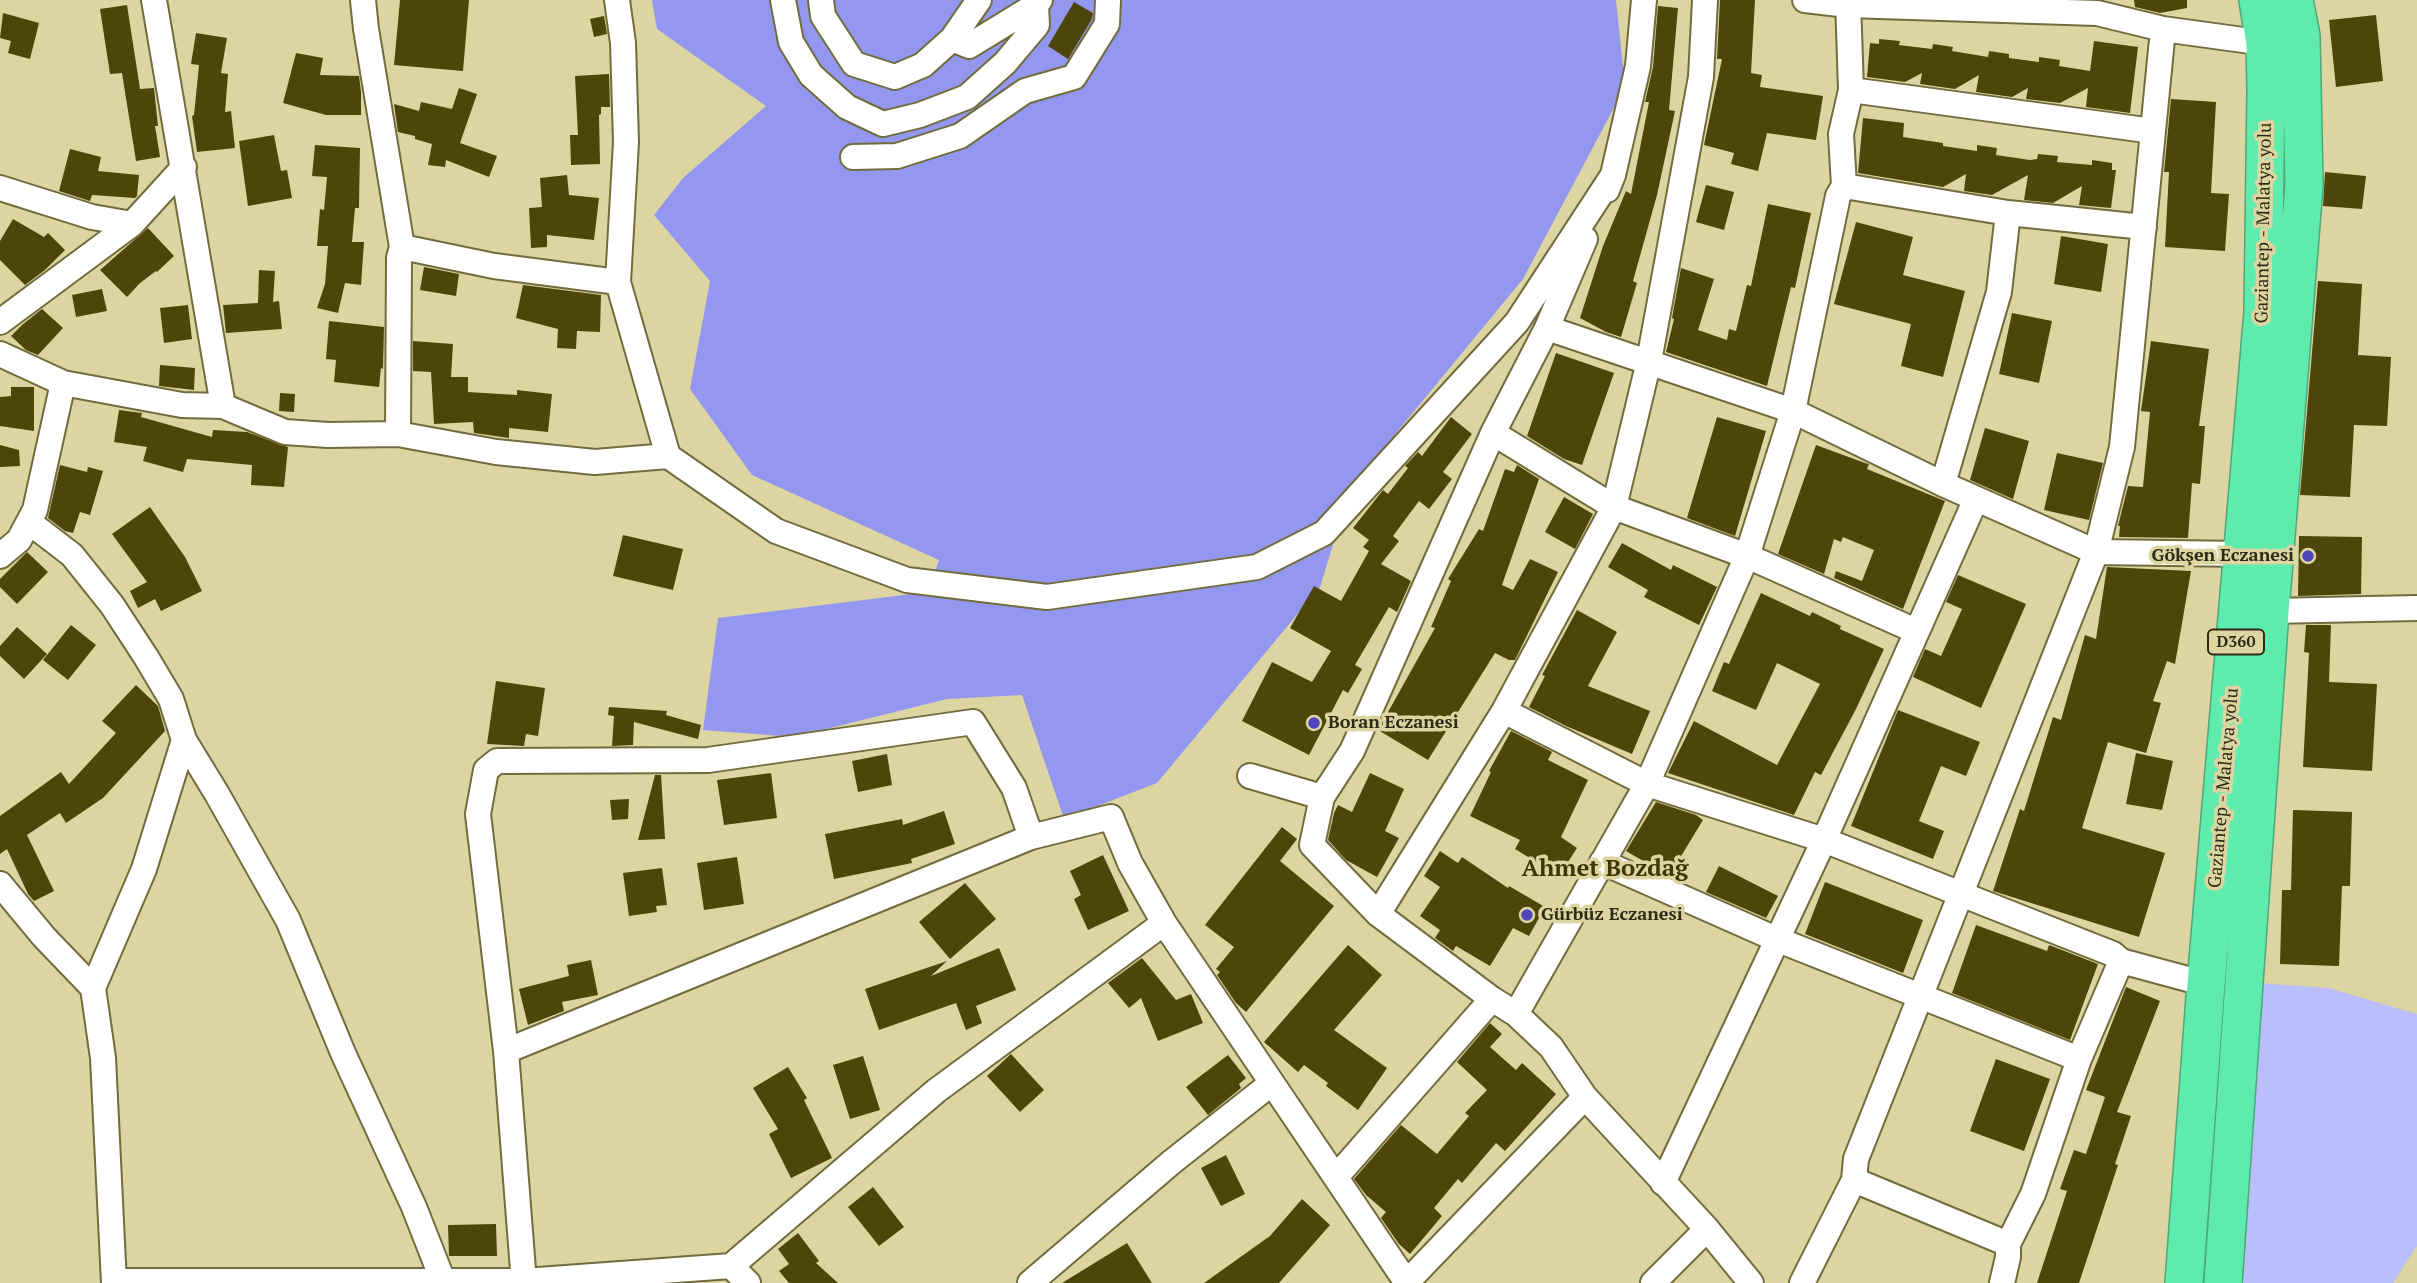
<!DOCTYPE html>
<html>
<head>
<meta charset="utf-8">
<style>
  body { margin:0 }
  canvas { display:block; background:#dcd5a2 }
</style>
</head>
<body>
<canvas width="2417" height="1283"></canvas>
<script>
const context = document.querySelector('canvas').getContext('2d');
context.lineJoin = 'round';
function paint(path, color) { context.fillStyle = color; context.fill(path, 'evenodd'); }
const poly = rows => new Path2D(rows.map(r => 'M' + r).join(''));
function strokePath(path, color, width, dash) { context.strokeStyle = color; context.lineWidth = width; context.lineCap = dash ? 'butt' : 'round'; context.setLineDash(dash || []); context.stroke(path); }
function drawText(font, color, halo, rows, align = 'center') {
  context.font = font + ' "PT Serif",serif'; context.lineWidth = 7; context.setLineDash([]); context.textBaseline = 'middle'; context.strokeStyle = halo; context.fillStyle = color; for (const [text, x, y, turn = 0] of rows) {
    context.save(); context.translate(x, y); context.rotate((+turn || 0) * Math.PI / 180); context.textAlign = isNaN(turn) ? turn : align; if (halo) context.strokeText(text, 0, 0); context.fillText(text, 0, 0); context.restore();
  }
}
paint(poly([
  [2259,983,2328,988,2417,1014,2417,1246,2393,1283,2239,1283]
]), '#babefa');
paint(poly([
  [652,0,1616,0,1625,87,1523,279,1350,489,1320,587,1157,783,1064,819,1022,695,947,699,794,737,703,730,718,618,928,592,939,560,752,475,690,389,710,281,654,215,683,178,766,106,657,29]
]), '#9497ef');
paint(poly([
  [400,0,469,0,463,71,394,65],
  [1720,0,1755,0,1751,73,1762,75,1760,87,1823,96,1816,140,1767,133,1758,171,1731,164,1734,153,1704,145,1722,59,1717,59],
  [2134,0,2187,0,2187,8,2160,13,2135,7],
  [1074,2,1093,13,1092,19,1068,59,1048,46],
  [127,5,140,89,154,88,158,126,155,126,160,157,136,161,122,73,110,74,100,9],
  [1658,6,1678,8,1669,110,1675,111,1657,195,1633,281,1637,283,1621,337,1606,332,1580,318,1603,246,1626,191,1631,194,1649,102,1645,102,1653,67],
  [3,13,39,23,30,59,8,53,11,41,0,38],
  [2376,15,2383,81,2336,87,2329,20],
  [604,16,607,34,594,37,590,19],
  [196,33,227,38,221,73,228,74,225,112,231,111,235,148,197,152,192,116,194,115,199,65,191,64],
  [1879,39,1900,41,1899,45,1932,49,1933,44,1953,47,1952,51,1988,57,1989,51,2009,54,2009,58,2039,62,2039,57,2060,60,2059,66,2090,71,2094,41,2138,47,2130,113,2086,107,2088,88,2060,103,2026,99,2028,88,2012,97,1976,92,1979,75,1955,89,1920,84,1922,73,1905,82,1867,77,1870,43,1879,44],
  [296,53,323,58,320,75,359,76,361,92,361,115,326,115,283,103],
  [609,74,610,107,601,107,601,114,599,115,600,164,571,165,570,135,578,135,575,76],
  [459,88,477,94,460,143,497,156,489,177,446,160,445,167,428,165,432,144,415,139,415,136,398,132,394,104,419,111,421,102,452,109],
  [2171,99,2216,102,2211,193,2229,194,2225,251,2165,247,2169,172,2164,172],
  [1863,118,1904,123,1903,137,1943,143,1943,146,1977,151,1977,145,1997,148,1996,155,2030,160,2037,159,2038,154,2058,156,2057,162,2092,165,2092,160,2112,163,2112,170,2116,170,2111,208,2079,205,2082,186,2053,203,2024,200,2028,175,1992,195,1964,191,1966,174,1943,187,1858,173],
  [274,135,281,171,287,170,292,198,248,206,239,141],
  [315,145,360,148,359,208,355,208,352,242,364,242,361,285,345,283,338,313,317,308,325,284,328,246,317,246,320,209,324,210,327,177,312,176],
  [70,149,101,157,98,171,139,175,137,196,135,198,92,195,90,201,59,191],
  [2325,172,2366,176,2362,209,2323,206],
  [567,175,569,195,599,198,594,240,547,235,547,247,531,248,529,208,542,207,540,178],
  [1706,185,1734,192,1724,230,1696,222],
  [1768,204,1811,213,1795,288,1791,287,1767,386,1666,352,1674,319,1672,318,1681,268,1714,279,1698,330,1727,340,1729,329,1736,331,1747,285,1751,286],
  [13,219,44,237,48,233,65,250,45,270,25,285,0,260,0,241],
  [1856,222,1913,237,1903,275,1965,291,1943,377,1901,366,1911,324,1834,304],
  [148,228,174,256,157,272,156,271,140,283,127,297,100,270],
  [2061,236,2108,244,2101,292,2054,284],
  [424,267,459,274,456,296,420,290],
  [259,270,275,271,273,302,279,301,282,329,226,333,223,305,258,303],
  [2318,281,2362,284,2358,355,2391,357,2387,426,2354,425,2350,497,2300,495],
  [523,285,601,295,600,332,577,331,576,349,557,348,558,329,516,318],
  [102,289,107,311,76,317,72,295],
  [188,305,192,339,164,343,160,308],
  [42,309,63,328,38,355,26,350,11,336,22,325],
  [2012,313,2052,321,2039,383,1999,374],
  [329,321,384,327,383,369,381,368,379,387,334,382,336,360,326,359],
  [413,341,453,344,451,377,468,377,468,392,517,395,517,390,552,394,548,432,509,428,509,438,474,433,473,422,434,424,431,372,413,371],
  [2151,341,2209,349,2199,426,2205,426,2200,484,2192,483,2188,538,2119,537,2120,526,2118,526,2128,486,2143,487,2150,412,2141,411],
  [1556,353,1614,373,1582,465,1564,459,1527,436],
  [160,365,195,368,194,390,159,386],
  [11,387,34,387,34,431,0,426,0,397,11,396],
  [280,393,295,394,294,412,279,411],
  [119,410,142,413,141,417,212,437,213,430,247,432,288,447,284,487,251,485,252,465,187,459,183,472,143,461,147,447,114,442],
  [1451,417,1472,434,1443,472,1452,479,1429,509,1419,501,1393,536,1399,541,1381,564,1411,581,1397,612,1389,607,1355,665,1362,669,1348,693,1343,690,1309,755,1242,721,1272,662,1312,682,1331,651,1290,628,1314,586,1341,601,1369,551,1363,547,1369,540,1353,528,1383,490,1388,494,1408,468,1405,466,1418,452,1422,456],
  [1717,417,1766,431,1735,536,1687,518],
  [1985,428,2029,441,2013,499,1970,480],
  [0,445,19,450,20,466,0,467],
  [1816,445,1865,463,1869,464,1867,469,1945,501,1903,609,1834,578,1836,571,1862,581,1874,550,1843,537,1841,542,1834,539,1824,574,1778,554],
  [2057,453,2103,463,2089,520,2044,510],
  [60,465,87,472,88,467,103,471,90,515,80,512,73,533,65,531,48,518],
  [1517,465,1539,479,1502,585,1513,590,1530,559,1558,572,1515,660,1509,660,1495,653,1428,760,1378,730,1435,628,1431,627,1451,581,1448,579,1479,529,1483,531,1505,469,1514,472],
  [1564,497,1593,514,1575,549,1545,532],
  [150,507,185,557,202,591,161,611,155,599,138,608,130,591,147,582,112,534],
  [623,535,683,549,673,590,613,576],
  [2299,536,2362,537,2361,594,2298,596],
  [1622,543,1671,570,1673,565,1717,587,1699,625,1644,597,1648,590,1608,567],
  [27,552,48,572,17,604,0,587,0,579],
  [2107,567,2191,571,2175,664,2167,661,2153,701,2161,703,2146,753,2108,742,2082,828,2165,853,2139,937,1993,891,2020,809,2024,811,2053,717,2061,720,2085,635,2096,639],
  [1958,575,2026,604,1981,708,1913,677,1925,649,1941,656,1962,609,1946,602],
  [1761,593,1810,616,1812,612,1841,626,1840,629,1884,649,1856,709,1821,775,1815,772,1794,815,1668,773,1694,721,1777,765,1820,684,1777,663,1756,710,1712,691,1724,662,1729,664],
  [1577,610,1617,632,1588,686,1650,711,1632,754,1566,726,1529,707,1545,676,1542,675],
  [71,625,96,645,68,680,43,660],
  [2306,625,2331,625,2329,682,2377,684,2372,771,2303,767,2309,653,2304,652],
  [17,627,47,654,24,679,0,656,0,646],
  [496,681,545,688,538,736,526,734,524,746,487,744],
  [136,685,158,706,165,731,103,798,66,823,60,813,27,835,54,891,34,901,28,894,7,849,0,854,0,816,61,772,69,784,116,733,102,721],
  [609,707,667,711,666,715,701,725,698,739,634,722,633,745,612,746,614,716,608,715],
  [1898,710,1980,742,1966,776,1941,766,1919,821,1944,831,1933,859,1851,826],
  [1511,731,1552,752,1548,760,1588,780,1561,837,1577,848,1559,876,1515,849,1520,840,1470,816,1491,772,1489,771],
  [2136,753,2173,761,2162,810,2126,804],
  [887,754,892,785,858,792,852,761],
  [771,773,777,818,724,825,717,780],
  [1370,773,1404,789,1385,831,1399,838,1377,877,1346,860,1328,840,1334,813,1338,805,1352,812],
  [655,775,661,775,665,839,638,840],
  [629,799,628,819,612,820,610,800],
  [1656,802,1696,815,1703,820,1669,876,1626,851],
  [2293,810,2352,812,2350,886,2342,886,2339,966,2280,964,2282,890,2291,890],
  [944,811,955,844,911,859,912,863,834,879,825,834,902,819,903,825],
  [1282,827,1297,839,1280,861,1334,906,1246,1012,1236,1003,1217,975,1220,972,1216,969,1234,947,1205,925],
  [1440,851,1458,863,1462,857,1508,888,1509,886,1545,907,1529,936,1513,928,1490,966,1456,946,1453,951,1435,938,1440,930,1420,916,1440,887,1424,876],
  [1103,855,1129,911,1088,930,1074,899,1081,895,1070,871],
  [737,857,744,904,704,910,697,863],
  [1719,866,1778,896,1766,918,1706,892],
  [662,868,667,905,656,906,657,912,629,916,623,873],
  [1825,882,1923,920,1903,973,1805,934],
  [965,883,996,919,950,959,919,922],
  [1976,925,2047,951,2049,945,2098,964,2070,1040,1952,993],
  [1348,945,1382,975,1334,1030,1387,1068,1358,1110,1326,1086,1328,1083,1304,1065,1298,1072,1264,1042],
  [999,948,1016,990,976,1006,982,1023,966,1030,956,1003,879,1030,865,989,947,961,931,976],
  [1142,958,1176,1000,1191,994,1203,1023,1158,1041,1141,998,1129,1008,1108,983],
  [591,960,598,995,562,1002,564,1011,528,1025,519,989,569,976,567,965],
  [2126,987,2160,1001,2117,1112,2131,1116,2115,1164,2118,1165,2079,1283,2037,1283,2067,1191,2060,1189,2074,1150,2086,1154,2105,1097,2086,1090],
  [1490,1023,1502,1034,1490,1047,1516,1070,1522,1063,1556,1094,1505,1151,1496,1143,1462,1183,1458,1179,1434,1208,1442,1216,1410,1254,1399,1244,1381,1218,1386,1212,1366,1195,1354,1179,1401,1125,1437,1154,1469,1116,1465,1113,1487,1090,1457,1062],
  [1011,1054,1044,1090,1020,1112,987,1076],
  [1228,1055,1246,1078,1239,1084,1241,1088,1208,1115,1186,1087],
  [863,1056,880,1110,850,1119,833,1065],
  [1996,1059,2050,1079,2024,1151,1970,1131],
  [788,1067,807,1098,804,1100,832,1158,791,1178,769,1134,778,1129,753,1088],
  [1226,1155,1245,1194,1221,1206,1201,1168],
  [873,1187,904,1227,879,1246,848,1207],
  [1302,1199,1330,1225,1279,1283,1204,1283,1270,1236],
  [496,1224,497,1256,449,1256,448,1225],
  [798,1233,819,1261,816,1263,838,1283,789,1283,779,1271,789,1264,778,1249],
  [1127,1243,1152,1283,1062,1283]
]), '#4e4609');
const minor = poly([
  [154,0,223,406],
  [363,0,366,29,402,247,399,258,398,434],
  [617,0,623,43,626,142,618,282,668,456],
  [783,0,791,42,811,75,847,107,883,124,920,115,967,97,1005,63,1037,25,1036,5],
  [821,0,823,16,854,64,895,77,923,65,952,39,969,46,1036,5,1040,0],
  [1805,0,1848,5,2097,13,2163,29,2265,43],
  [952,39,979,0],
  [1851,90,2153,131],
  [853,157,897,156,960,136,1025,91,1074,77,1107,24,1108,0],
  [1844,186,2008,213,2144,227],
  [0,188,92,217,132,224],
  [1607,190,1613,175,1638,66,1644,0],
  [1585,239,1547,328,1493,433,1352,751,1322,797,1312,845,1378,914,1492,999,1516,1014,1551,1047,1585,1097,1707,1229,1751,1283],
  [402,247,494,266,618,282],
  [0,322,132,224,184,167],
  [1547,328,1793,411,1943,484,2096,552,2244,554],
  [0,354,63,383,182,405,223,406,285,432,328,435,398,434,496,452,595,462,668,456,776,531,907,580,1047,597,1257,567,1324,533,1517,322,1613,175],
  [1493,433,1614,507,1747,556,1916,631],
  [1943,484,1999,292,2008,213],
  [29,522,72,555,112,605,146,657,171,699,184,740,144,869,93,988],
  [0,556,19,540,35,510,63,383],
  [2270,611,2417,608],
  [1504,711,1647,784,1824,840,2113,954,2121,961,2206,984],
  [184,740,217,794,288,920,343,1053,414,1207,443,1281],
  [1250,776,1322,797],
  [1031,837,1111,817,1130,863,1164,923,1407,1283],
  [1602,862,1776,939,2079,1059],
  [0,884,44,937,93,988,103,1058,114,1283],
  [1378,914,1504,711,1614,507,1649,361,1701,77,1705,0],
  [1516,1014,1647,784,1747,556,1793,411,1838,196,1844,186,1841,134,1851,90,1848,0],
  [506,1051,1031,837,1014,788,973,722,708,760,497,761,486,770,478,814,506,1051,524,1283],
  [1336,1177,1492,999],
  [1854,1180,2008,1244],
  [1663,1183,1824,840,1976,499],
  [731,1266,748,1283],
  [114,1281,524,1281,731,1266,936,1091,1164,923],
  [1030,1283,1173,1161,1272,1083],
  [1406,1283,1585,1097],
  [1653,1283,1707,1229],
  [1802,1283,1854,1180,1856,1159,2096,552,2122,447,2163,29],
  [2002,1283,2008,1257,2008,1244,2033,1194,2079,1059,2121,961]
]);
const highway = poly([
  [2184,1283,2206,984,2263,312,2266,89,2265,43,2258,0],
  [2223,1283,2270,611,2304,186,2301,36,2294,0]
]);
strokePath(minor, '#726c3c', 28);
strokePath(highway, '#4ea879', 40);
strokePath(minor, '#fff', 24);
strokePath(highway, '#60ebae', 37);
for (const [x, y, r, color] of [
  [2308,556,7,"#5145bc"],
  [1314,723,7,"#5145bc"],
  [1527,915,7,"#5145bc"]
]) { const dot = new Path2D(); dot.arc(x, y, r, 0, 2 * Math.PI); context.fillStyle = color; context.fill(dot); strokePath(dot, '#dcd5a2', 2.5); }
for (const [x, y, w] of [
  [2236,642,56]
]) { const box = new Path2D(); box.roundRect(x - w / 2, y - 12.5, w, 25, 5); context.fillStyle = '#dcd5a2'; context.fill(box); strokePath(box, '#2d2b16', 2); }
drawText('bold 16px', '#2d2b16', null, [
  ["D360",2236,642]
]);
drawText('18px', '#2d2b16', '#dcd5a2', [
  ["Gaziantep - Malatya yolu",2264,223,-89],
  ["Gaziantep - Malatya yolu",2224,788,-85]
]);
drawText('bold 18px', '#2d2b16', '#dcd5a2', [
  ["Gökşen Eczanesi",2294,556,"right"],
  ["Boran Eczanesi",1328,723],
  ["Gürbüz Eczanesi",1541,915]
], 'left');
drawText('bold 24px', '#3e3703', '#dcd5a2', [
  ["Ahmet Bozdağ",1605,869]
]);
</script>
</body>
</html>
